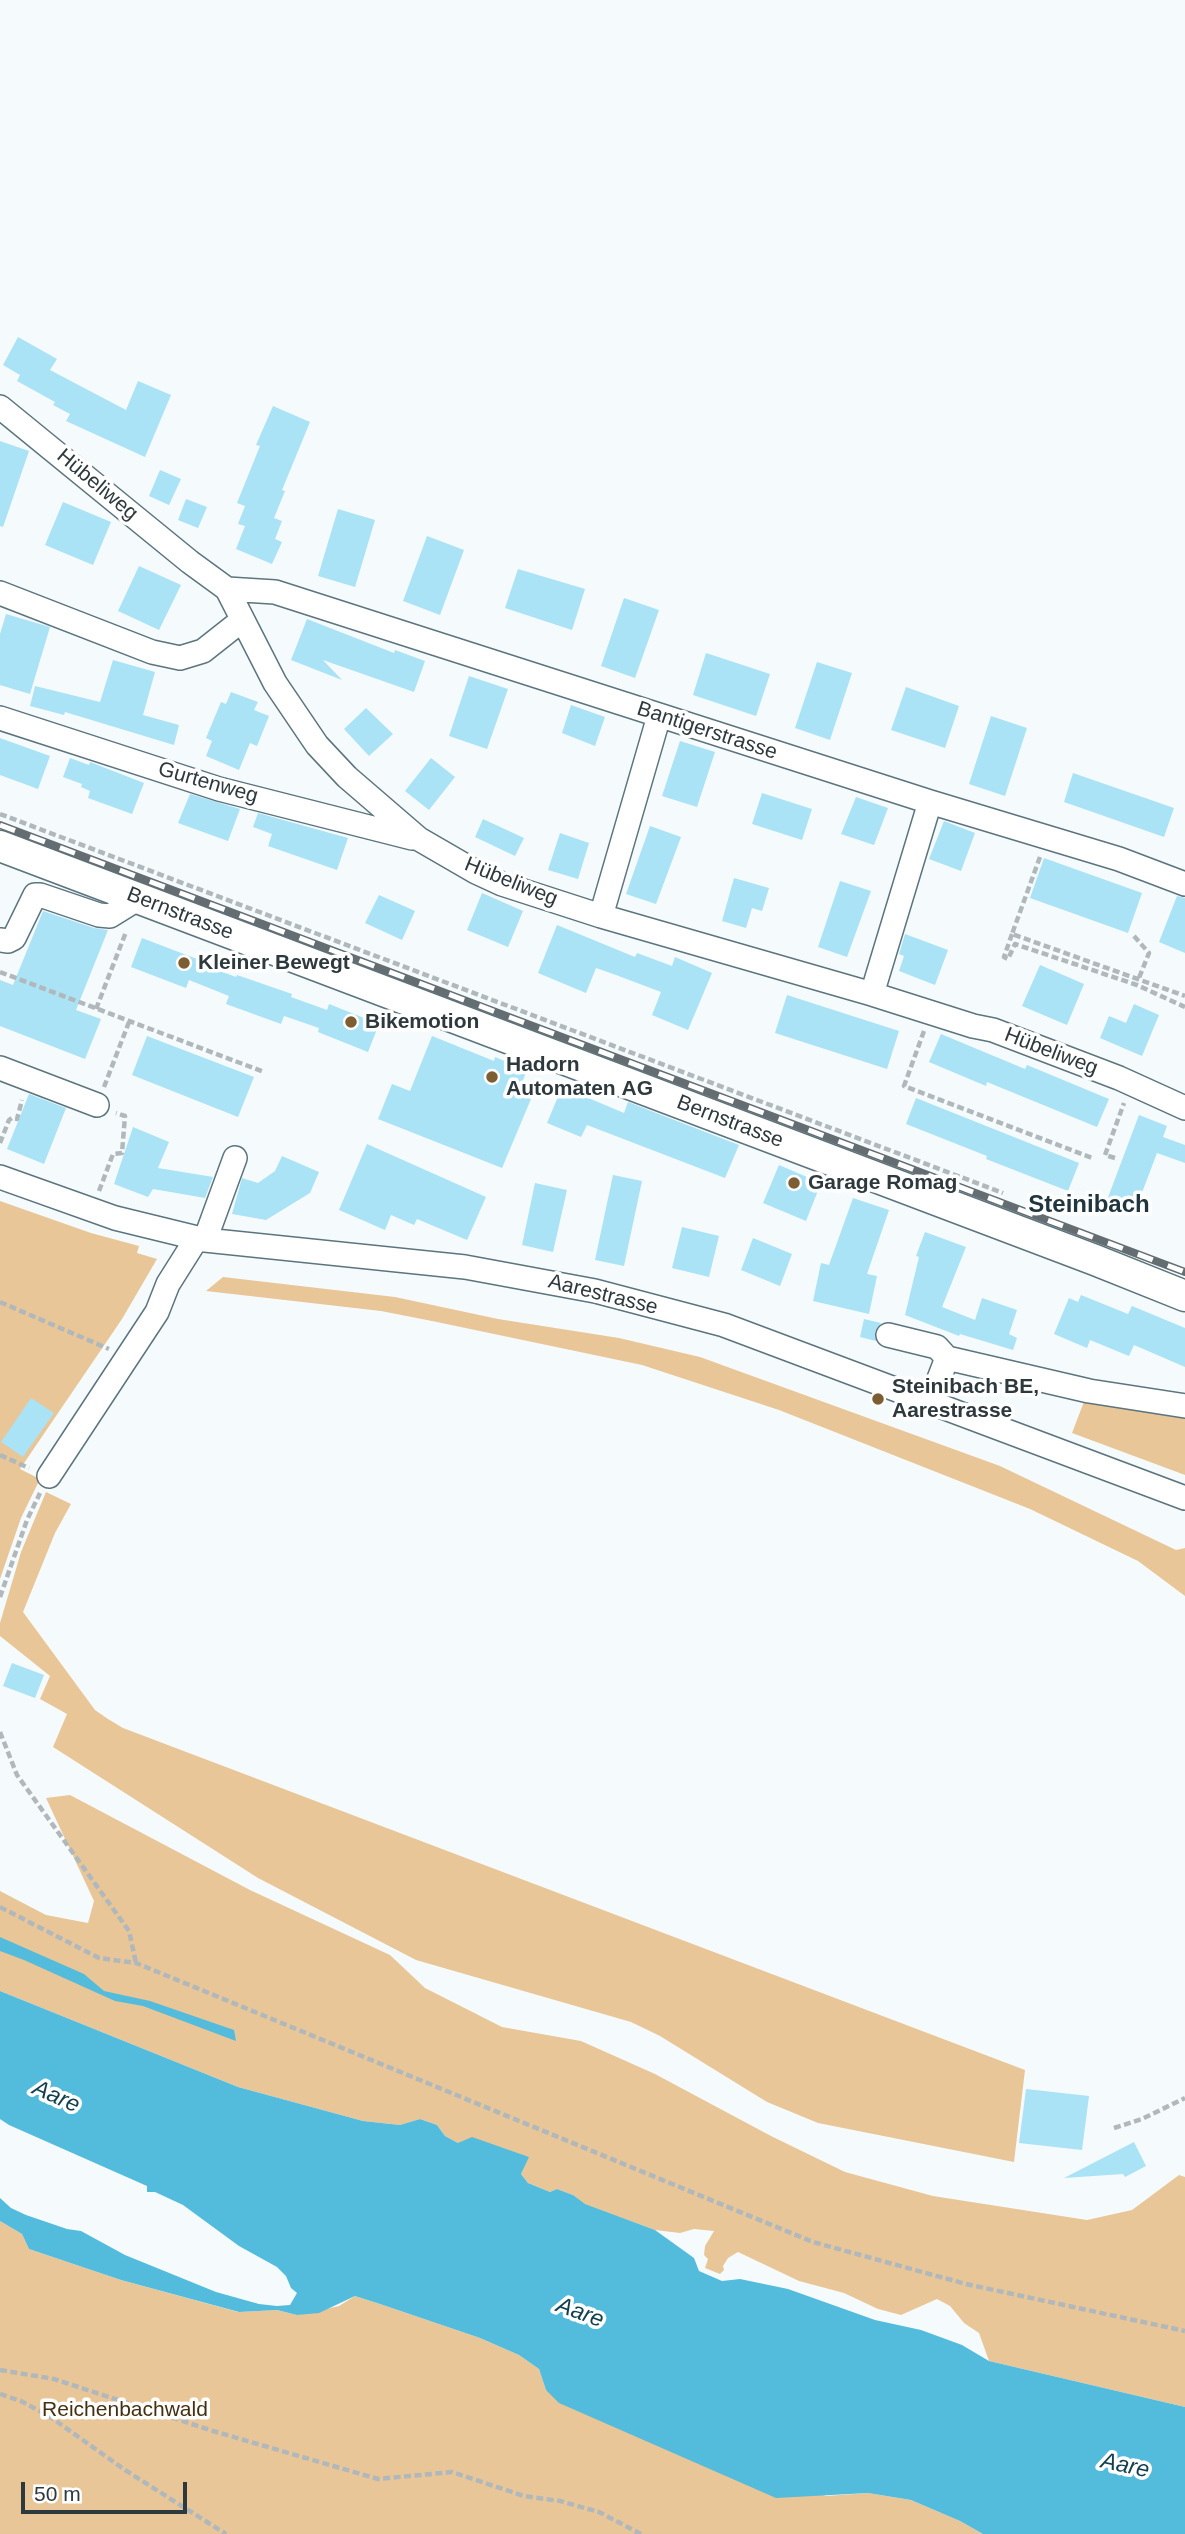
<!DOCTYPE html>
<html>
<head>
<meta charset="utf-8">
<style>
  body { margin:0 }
  #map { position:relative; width:1185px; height:2534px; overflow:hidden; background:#f5fbfd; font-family:Arial,sans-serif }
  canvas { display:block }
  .scale { position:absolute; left:21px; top:2482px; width:166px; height:32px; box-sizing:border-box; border:4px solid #2e393d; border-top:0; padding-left:9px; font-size:21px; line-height:24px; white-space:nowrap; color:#2e393d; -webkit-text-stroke:5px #fff; paint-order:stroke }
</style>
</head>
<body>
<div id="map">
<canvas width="1185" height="2534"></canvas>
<div class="scale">50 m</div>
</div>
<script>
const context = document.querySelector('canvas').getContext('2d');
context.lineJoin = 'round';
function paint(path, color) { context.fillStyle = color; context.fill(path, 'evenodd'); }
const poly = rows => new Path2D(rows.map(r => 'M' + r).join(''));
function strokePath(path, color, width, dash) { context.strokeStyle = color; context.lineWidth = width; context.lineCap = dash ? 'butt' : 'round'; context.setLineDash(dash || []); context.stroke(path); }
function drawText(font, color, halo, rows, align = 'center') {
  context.font = font + ' Arial,sans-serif'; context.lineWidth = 7; context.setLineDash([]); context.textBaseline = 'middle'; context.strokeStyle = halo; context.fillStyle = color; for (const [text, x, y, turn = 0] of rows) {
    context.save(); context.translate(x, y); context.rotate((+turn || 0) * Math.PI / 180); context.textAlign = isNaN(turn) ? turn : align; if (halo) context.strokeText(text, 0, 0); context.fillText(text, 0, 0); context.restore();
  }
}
paint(poly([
  [0,1201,91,1233,139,1246,137,1253,157,1259,122,1319,20,1469,40,1479,21,1518,0,1579],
  [223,1277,395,1297,498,1319,619,1338,700,1357,1000,1466,1176,1550,1185,1548,1185,1596,1138,1561,1030,1509,779,1410,642,1365,432,1321,381,1311,206,1291],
  [1085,1399,1185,1415,1185,1475,1072,1433],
  [46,1492,71,1504,55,1533,23,1612,95,1710,108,1719,123,1728,1025,2070,1014,2162,818,2123,767,2102,660,2036,631,2022,416,1960,258,1878,53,1747,67,1714,40,1699,50,1676,0,1636,0,1623,21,1552],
  [70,1795,250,1890,390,1955,425,1988,502,2027,581,2041,655,2074,771,2136,845,2172,933,2196,1087,2220,1132,2210,1179,2175,1185,2177,1185,2407,989,2361,979,2333,964,2323,950,2306,937,2299,901,2315,878,2309,844,2293,799,2281,738,2252,728,2258,723,2266,724,2270,720,2274,705,2268,708,2259,704,2255,705,2246,714,2231,694,2229,680,2233,655,2230,584,2204,573,2195,557,2189,550,2192,528,2183,521,2174,528,2157,502,2148,458,2143,445,2136,437,2125,420,2119,400,2125,363,2121,238,2087,0,1991,0,1891,46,1915,88,1923,94,1901,46,1798],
  [0,2221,22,2234,29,2249,121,2280,238,2312,277,2310,297,2315,339,2306,355,2296,380,2304,480,2338,519,2355,539,2369,546,2390,826,2496,868,2493,911,2500,960,2521,983,2534,0,2534]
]), '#e9c697');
paint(poly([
  [0,1937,84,1974,104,1991,150,2001,234,2030,236,2041,143,2006,115,2001,24,1960,0,1951],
  [0,1991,238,2087,363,2121,400,2125,420,2119,437,2125,445,2136,458,2143,472,2137,529,2157,521,2174,528,2183,550,2192,557,2189,573,2195,585,2204,655,2230,694,2258,699,2271,722,2281,740,2279,788,2289,875,2320,921,2330,962,2345,989,2361,1185,2407,1185,2534,983,2534,960,2521,911,2500,868,2493,776,2498,559,2403,546,2390,539,2369,519,2355,480,2338,380,2304,355,2296,319,2313,297,2315,277,2310,239,2312,121,2280,29,2249,22,2234,0,2221,0,2198,11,2208,26,2215,67,2229,81,2231,125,2255,216,2292,259,2304,277,2306,290,2305,297,2293,291,2288,286,2276,277,2267,239,2246,183,2205,155,2192,147,2192,147,2186,9,2125,0,2119]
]), '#53bbdb');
paint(poly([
  [18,337,57,359,50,370,126,410,138,381,171,395,145,457,66,421,70,414,53,405,55,402,17,381,20,375,3,365],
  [273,406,310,422,282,490,285,491,274,518,282,521,275,539,282,542,272,564,236,549,245,526,238,524,245,506,237,503,260,446,256,445],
  [0,441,29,451,3,527,0,526],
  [160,470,181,479,169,505,149,496],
  [186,499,207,507,198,528,178,520],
  [63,502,111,522,93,565,45,545],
  [338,509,375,520,355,587,318,576],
  [427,536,464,550,440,615,403,601],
  [139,566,181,585,159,630,118,611],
  [518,569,585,589,572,630,505,608],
  [624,598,659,610,635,678,601,666],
  [6,614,50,627,30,694,0,685,0,634],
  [307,619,394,653,395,650,425,661,414,692,323,660,342,680,291,660],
  [706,653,770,674,756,716,693,695],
  [113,660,155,672,143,715,179,725,174,745,65,712,64,715,30,706,35,686,100,702],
  [817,662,852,673,830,740,795,728],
  [469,676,508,689,487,749,449,736],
  [906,687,959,706,945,748,891,730],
  [231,692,258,702,254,710,269,716,257,746,250,743,239,770,206,756,212,741,206,738,221,702,226,704],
  [571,705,605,717,595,746,562,733],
  [366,708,393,734,369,756,344,729],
  [991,716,1027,728,1005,796,969,784],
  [0,738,50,756,38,789,0,775],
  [680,741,715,752,697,807,662,796],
  [70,758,89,765,90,762,144,783,132,814,88,798,90,791,81,787,82,784,63,777],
  [431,758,455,777,429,810,405,791],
  [1073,773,1174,808,1164,837,1064,802],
  [762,793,812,809,802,840,752,824],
  [190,794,240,809,228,841,178,823],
  [856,797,888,808,874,845,841,834],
  [258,813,348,838,337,870,268,846,272,834,253,827],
  [483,819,524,838,515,856,475,837],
  [944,821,975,833,961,871,929,859],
  [650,826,681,837,656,904,626,894],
  [560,833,589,843,578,879,548,870],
  [1044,858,1142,893,1128,933,1030,898],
  [734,878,769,888,762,911,752,908,746,928,722,921],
  [840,881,871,891,847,957,818,947],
  [482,893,523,911,508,947,467,930],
  [379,895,415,911,402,940,365,923],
  [1177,896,1185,898,1185,953,1159,942],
  [43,911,94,928,108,930,76,1010,101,1019,85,1059,0,1026,0,980,13,985],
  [557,925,635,957,637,953,672,966,675,957,712,973,688,1030,652,1015,661,992,616,975,596,968,586,993,538,973],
  [905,934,948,950,935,985,899,971,904,956,899,954],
  [142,938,197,959,196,962,236,977,237,975,292,994,291,997,327,1010,329,1004,379,1024,368,1052,318,1032,319,1028,284,1016,281,1024,226,1004,229,996,189,980,186,988,131,967],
  [1040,965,1084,984,1067,1025,1022,1006],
  [787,995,899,1031,887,1069,775,1033],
  [1134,1004,1159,1015,1142,1056,1100,1038,1109,1016,1126,1023],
  [941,1034,1025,1069,1027,1065,1109,1099,1097,1127,987,1082,986,1086,929,1062],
  [147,1036,254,1077,238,1117,132,1075],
  [432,1036,494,1061,495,1057,527,1070,518,1093,531,1099,502,1168,378,1119,392,1084,410,1091],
  [562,1087,624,1113,628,1102,739,1145,725,1178,587,1125,581,1137,547,1123],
  [29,1094,66,1108,44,1164,7,1149],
  [916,1098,1079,1163,1068,1191,986,1159,987,1156,906,1124],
  [1139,1115,1167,1126,1163,1137,1185,1145,1185,1163,1157,1153,1135,1211,1107,1200],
  [133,1127,169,1142,158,1168,213,1177,205,1198,153,1189,148,1197,114,1184],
  [367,1144,486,1197,467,1240,417,1219,414,1225,391,1215,385,1230,339,1210],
  [282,1156,319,1172,310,1193,266,1220,232,1214,242,1178,258,1183,275,1171],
  [779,1165,821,1183,806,1221,763,1203],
  [613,1175,642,1181,624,1266,595,1260],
  [535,1183,567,1190,553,1252,522,1245],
  [853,1198,889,1210,867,1274,877,1276,869,1314,813,1301,821,1263,829,1265],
  [682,1227,719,1236,709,1277,672,1268],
  [925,1232,966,1247,942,1307,975,1320,982,1298,1017,1310,1009,1334,1017,1338,1013,1350,960,1334,959,1336,905,1315,919,1257,916,1256],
  [753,1238,792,1254,780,1286,741,1270],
  [1081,1295,1128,1314,1132,1306,1185,1328,1185,1367,1134,1345,1129,1356,1090,1340,1087,1348,1054,1334,1069,1298,1078,1302],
  [864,1319,881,1323,875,1331,876,1341,860,1337],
  [31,1398,54,1413,23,1457,1,1442],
  [12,1663,44,1675,35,1698,3,1686],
  [1026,2089,1089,2096,1082,2150,1019,2143],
  [1134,2142,1146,2166,1125,2177,1123,2174,1064,2178]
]), '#aae2f6');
const minor = poly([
  [0,407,190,562,227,589,275,683,317,745,347,777,419,839,476,872,502,884,601,916,872,994,973,1026,993,1030,1119,1078,1185,1108],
  [227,589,275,592,930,802,1119,859,1185,884],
  [0,593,152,652,180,658,203,651,241,621],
  [0,718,219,789,412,838],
  [601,916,659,716],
  [0,940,8,941,14,938,35,895,40,895,99,915,110,916,139,898],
  [872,994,930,802],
  [0,1068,97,1105],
  [0,1177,115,1218,205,1240,465,1267,595,1291,724,1325,1185,1498],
  [205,1240,235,1158],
  [888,1335,937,1347,947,1358],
  [930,1402,947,1358,1089,1391,1185,1406],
  [49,1476,157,1312,168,1284,197,1238]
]);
const major = poly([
  [0,846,1095,1260,1185,1296]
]);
strokePath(minor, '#5c747d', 26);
strokePath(major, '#5c747d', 33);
strokePath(poly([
  [0,814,1003,1193],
  [1040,857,1012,934,1185,996],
  [1012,934,1004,957,1008,959,1015,944,1137,985,1185,1007],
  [1134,936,1149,953,1139,978],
  [0,972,264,1072],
  [96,1009,126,932],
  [924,1031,904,1086,1092,1158],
  [104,1087,129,1022],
  [0,1143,9,1120,12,1118,17,1119,22,1100],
  [1115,1158,1105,1155,1124,1103],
  [99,1191,113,1154,122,1153,125,1116,116,1113],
  [0,1302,109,1349],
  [0,1455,29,1468],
  [0,1597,27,1520,40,1493],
  [0,1732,17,1775,129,1931,136,1963],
  [0,1907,99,1958,136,1963,813,2242,966,2284,1185,2331],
  [1114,2128,1142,2119,1185,2098],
  [0,2370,54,2379,213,2431,378,2479,452,2472,524,2496,560,2501,599,2512,641,2534],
  [0,2394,21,2401,49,2416,125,2470,226,2534]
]), '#b1b8bb', 4.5, [7, 3.5]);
strokePath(minor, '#fff', 23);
strokePath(major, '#fff', 30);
const rail = poly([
  [0,825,1185,1272]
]);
strokePath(rail, '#646d71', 8);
strokePath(rail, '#fff', 5, [16]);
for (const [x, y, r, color] of [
  [184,963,7,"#7d5e33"],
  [351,1022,7,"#7d5e33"],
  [492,1077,7,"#7d5e33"],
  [794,1183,7,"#7d5e33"],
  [878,1399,7,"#7d5e33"]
]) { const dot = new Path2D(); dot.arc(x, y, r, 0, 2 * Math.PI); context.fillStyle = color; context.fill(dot); strokePath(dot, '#fff', 2.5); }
drawText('21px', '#2e393d', '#fff', [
  ["Hübeliweg",97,485,40],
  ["Bantigerstrasse",707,731,18],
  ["Gurtenweg",208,783,16],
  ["Hübeliweg",511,882,22],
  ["Bernstrasse",180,914,21],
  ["Hübeliweg",1051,1052,21],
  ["Bernstrasse",730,1122,21],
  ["Aarestrasse",603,1295,14]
]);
drawText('bold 21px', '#2e393d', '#fff', [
  ["Kleiner Bewegt",198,963],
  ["Bikemotion",365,1022],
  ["Hadorn",506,1065],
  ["Automaten AG",506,1089],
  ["Garage Romag",808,1183],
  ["Steinibach BE,",892,1387],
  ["Aarestrasse",892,1411]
], 'left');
drawText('21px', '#442f10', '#fff', [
  ["Reichenbachwald",125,2410]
]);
drawText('italic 23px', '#103f4d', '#fff', [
  ["Aare",56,2097,24],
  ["Aare",580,2313,20],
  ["Aare",1125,2466,12]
]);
drawText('bold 24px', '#20363e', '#fff', [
  ["Steinibach",1089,1205]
]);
</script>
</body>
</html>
